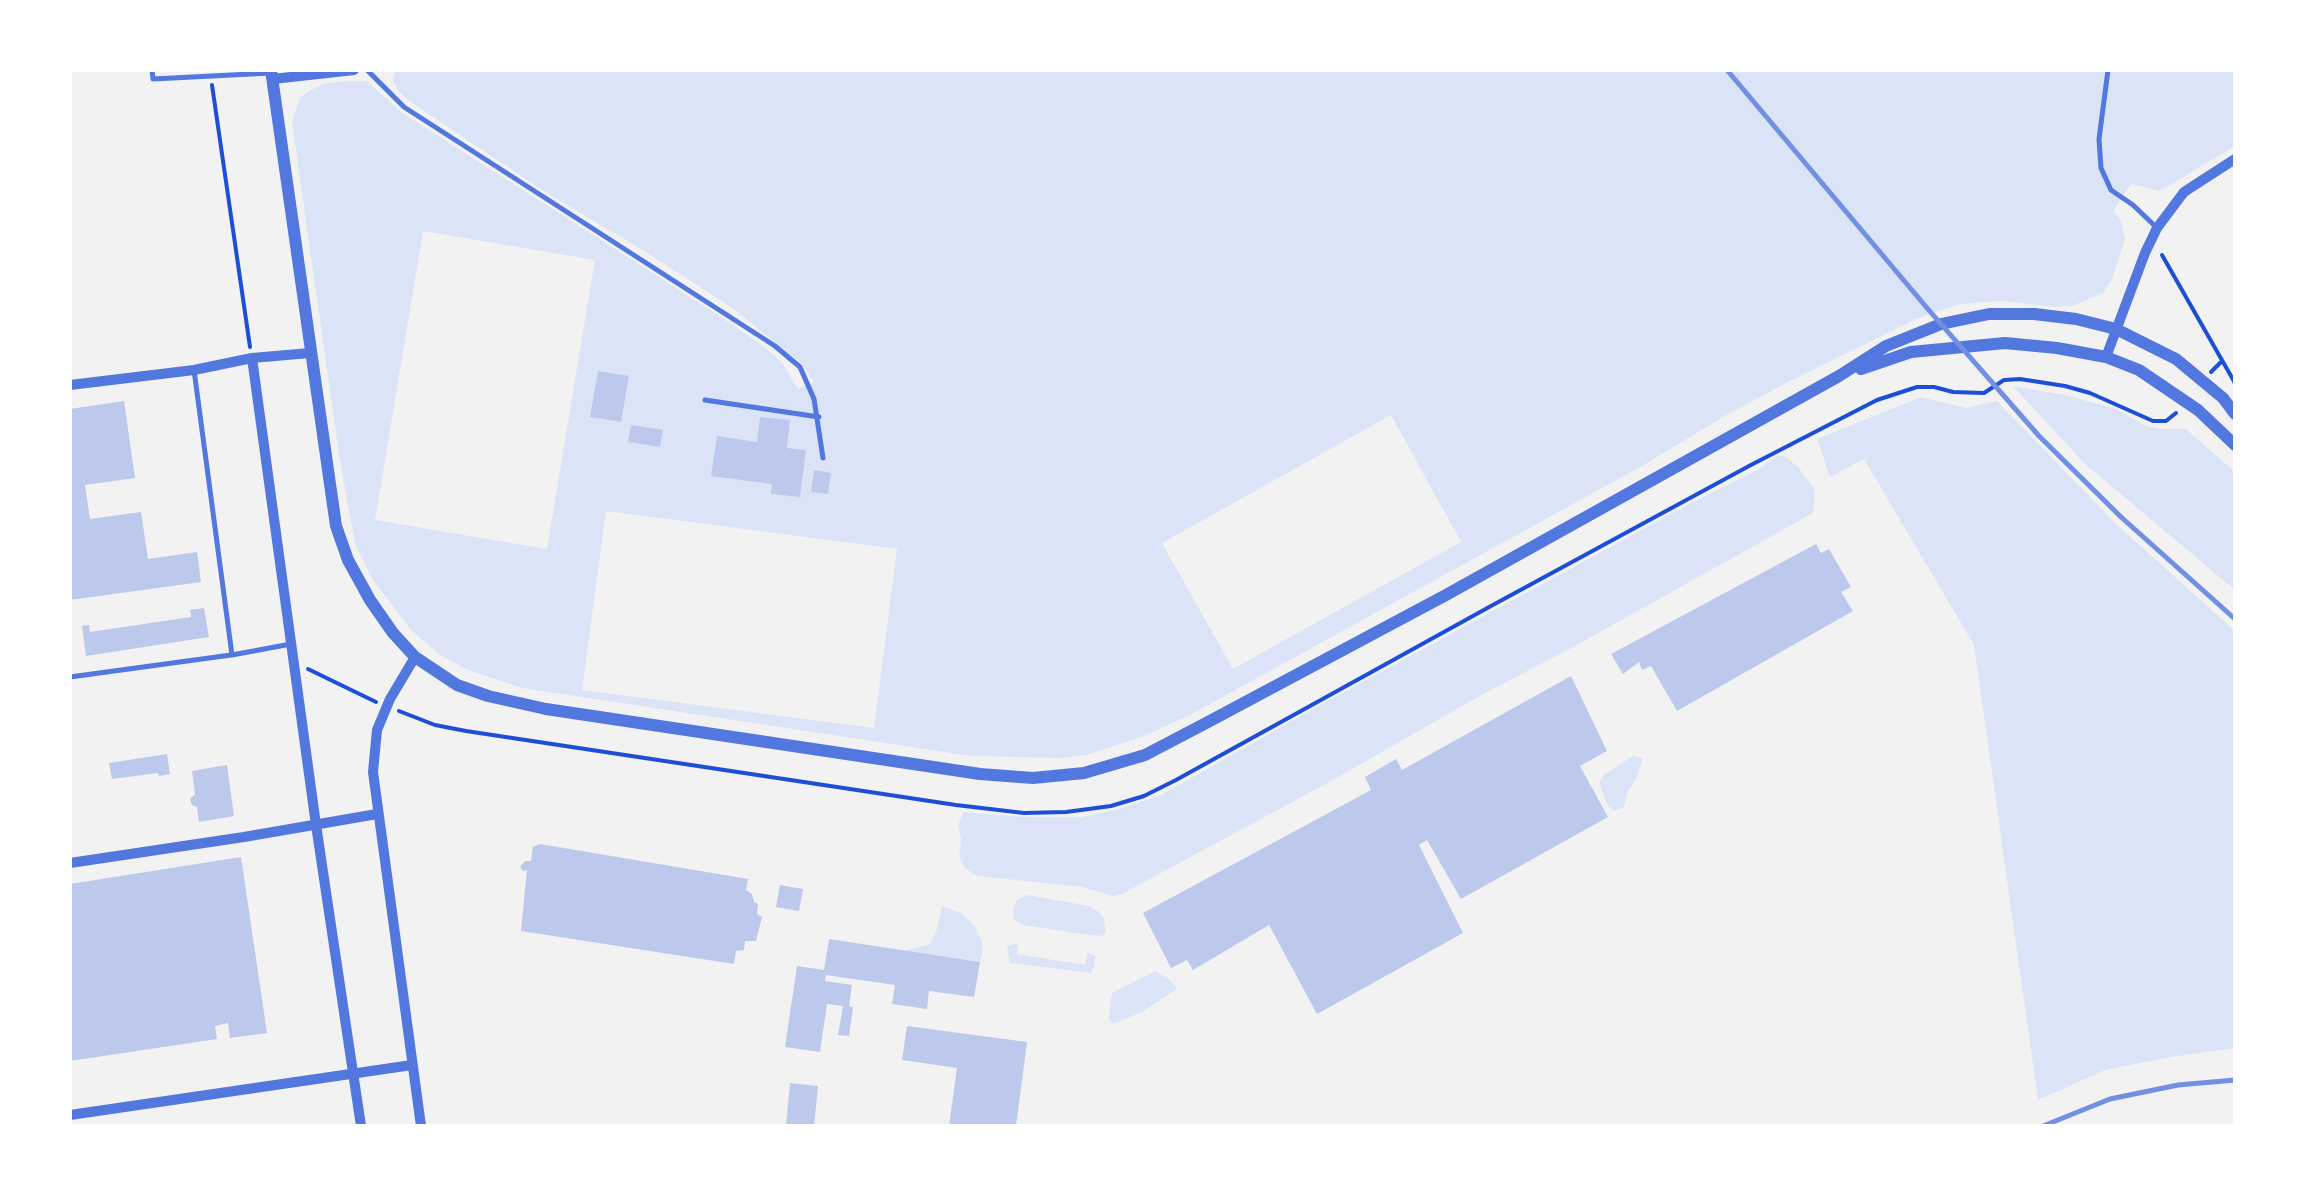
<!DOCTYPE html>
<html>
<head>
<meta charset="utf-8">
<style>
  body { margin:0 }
  #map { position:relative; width:2305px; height:1196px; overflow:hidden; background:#f2f2f2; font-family:"IBM Plex Sans",sans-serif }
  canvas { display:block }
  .frame { position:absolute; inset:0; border:72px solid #fff; pointer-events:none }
</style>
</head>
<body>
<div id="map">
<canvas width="2305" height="1196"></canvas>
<div class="frame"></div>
</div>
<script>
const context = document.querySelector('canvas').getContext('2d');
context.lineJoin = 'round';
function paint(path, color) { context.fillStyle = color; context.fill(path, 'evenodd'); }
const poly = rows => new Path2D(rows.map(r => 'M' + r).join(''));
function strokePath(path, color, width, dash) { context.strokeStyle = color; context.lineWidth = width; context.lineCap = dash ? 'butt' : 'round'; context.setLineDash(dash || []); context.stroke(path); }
paint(poly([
  [402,70,2235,70,2235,146,2160,191,2131,184,2113,211,2121,221,2125,239,2112,279,2103,293,2072,306,2055,307,2004,301,1982,302,1956,305,1916,319,1788,382,1725,416,1642,466,1190,715,1142,737,1086,755,1062,758,971,756,522,688,468,670,440,655,411,630,373,580,355,544,339,455,292,122,300,98,311,90,323,84,343,81,367,81,401,112,718,315,760,344,781,361,798,389,814,382,802,364,731,307,644,251,539,188,409,101,398,90,392,79,396,72],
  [423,231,595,260,547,549,375,520],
  [1391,415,1461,542,1233,669,1162,543],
  [606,511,897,549,874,728,582,690],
  [2013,386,2065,395,2116,409,2146,426,2161,429,2186,429,2235,472,2235,590,2085,464],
  [1921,397,1966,408,1997,401,2116,524,2235,631,2235,1048,2171,1057,2105,1070,2038,1100,1974,645,1864,459,1830,477,1817,439],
  [1779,455,1787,458,1798,467,1815,490,1813,513,1573,647,1476,698,1333,780,1122,894,1112,896,1083,887,977,876,965,868,959,857,961,839,958,826,963,812,1023,817,1081,817,1119,809,1161,795,1313,709,1691,503,1757,470],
  [1633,756,1643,758,1637,777,1627,793,1624,807,1615,811,1608,806,1599,783,1604,775],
  [1027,895,1089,906,1099,912,1104,919,1106,932,1102,936,1089,935,1023,925,1014,920,1013,910,1017,900],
  [942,906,963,914,974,925,981,939,983,949,980,962,904,951,930,944,937,929],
  [1018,943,1017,954,1085,965,1087,953,1092,954,1095,956,1094,966,1091,973,1010,963,1007,946],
  [1155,971,1170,980,1177,989,1142,1012,1113,1024,1109,1019,1111,998,1113,992]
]), '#dbe4f7');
paint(poly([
  [598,371,629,376,621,422,590,417],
  [124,401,135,478,85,485,90,519,141,512,148,559,197,552,201,582,70,600,70,409],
  [760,417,790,420,787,448,806,450,800,497,771,494,772,484,711,476,717,436,757,442],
  [631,425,663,430,660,447,628,442],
  [814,470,831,473,828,494,811,492],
  [1816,544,1821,553,1829,549,1851,587,1841,592,1853,611,1677,711,1651,666,1642,670,1639,662,1623,674,1611,654],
  [204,608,209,637,86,656,82,626,89,625,90,632,191,617,190,610],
  [1571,676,1607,751,1580,766,1608,817,1461,899,1427,840,1419,845,1463,933,1317,1014,1269,925,1193,970,1187,960,1171,968,1143,913,1371,790,1365,777,1396,759,1402,770],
  [167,754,170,774,159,776,158,773,112,779,109,763],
  [227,765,234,816,199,822,197,807,192,805,190,799,195,794,192,771],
  [540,844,748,879,746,890,752,894,754,902,758,904,757,914,762,917,756,941,745,941,744,950,736,951,734,964,521,931,527,870,523,871,520,867,525,861,531,861,533,847],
  [241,857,267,1033,230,1038,228,1023,215,1026,217,1039,70,1061,70,884],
  [780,885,803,889,799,911,776,907],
  [829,939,980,962,974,997,929,991,927,1009,892,1004,895,985,826,975,825,981,852,985,849,1006,853,1007,849,1036,838,1035,843,1006,827,1004,820,1052,785,1047,797,966,824,970],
  [907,1026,1027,1042,1016,1126,949,1126,957,1068,902,1060],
  [790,1083,818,1086,814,1126,786,1126]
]), '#bdc9ec');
strokePath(poly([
  [212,85,250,347],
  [2162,255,2235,383],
  [2211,372,2222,361],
  [308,669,376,702],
  [399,711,435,725,466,731,956,805,1024,813,1066,812,1111,806,1144,796,1176,780,1491,606,1749,466,1877,400,1917,387,1934,387,1953,392,1984,393,2004,380,2020,379,2065,386,2090,393,2153,421,2166,421,2176,413]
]), '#1d4ed8', 4);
strokePath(poly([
  [152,70,153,79,271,73],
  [367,70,404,107,775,346,800,367,814,399,823,458],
  [2108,70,2099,139,2101,168,2111,190,2133,205,2156,227],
  [194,370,232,655,291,644],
  [705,400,819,417],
  [70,677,231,655]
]), '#5277de', 5);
strokePath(poly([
  [273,79,354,70],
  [2106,357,2145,253,2157,228,2184,192,2235,159],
  [252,358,316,825,361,1126],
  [70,385,194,370,252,358,310,353],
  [415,657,390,699,377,730,373,772,421,1126],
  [70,863,244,837,377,814],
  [70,1115,412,1065]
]), '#5277de', 10);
strokePath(poly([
  [271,70,336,526,348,560,370,600,393,633,415,657,457,685,488,696,546,709,980,774,1033,778,1084,773,1145,755,1208,722,1446,595,1839,376,1886,346,1941,324,1989,314,2034,314,2076,319,2116,329,2176,359,2223,398,2235,414],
  [1861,369,1911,352,2005,343,2057,348,2106,357,2139,370,2198,410,2235,445]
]), '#5277de', 12);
strokePath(poly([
  [1727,70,1927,308,2039,436,2121,517,2235,619],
  [2043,1126,2110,1099,2178,1085,2235,1080]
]), '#7290e2', 5);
</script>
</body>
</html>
